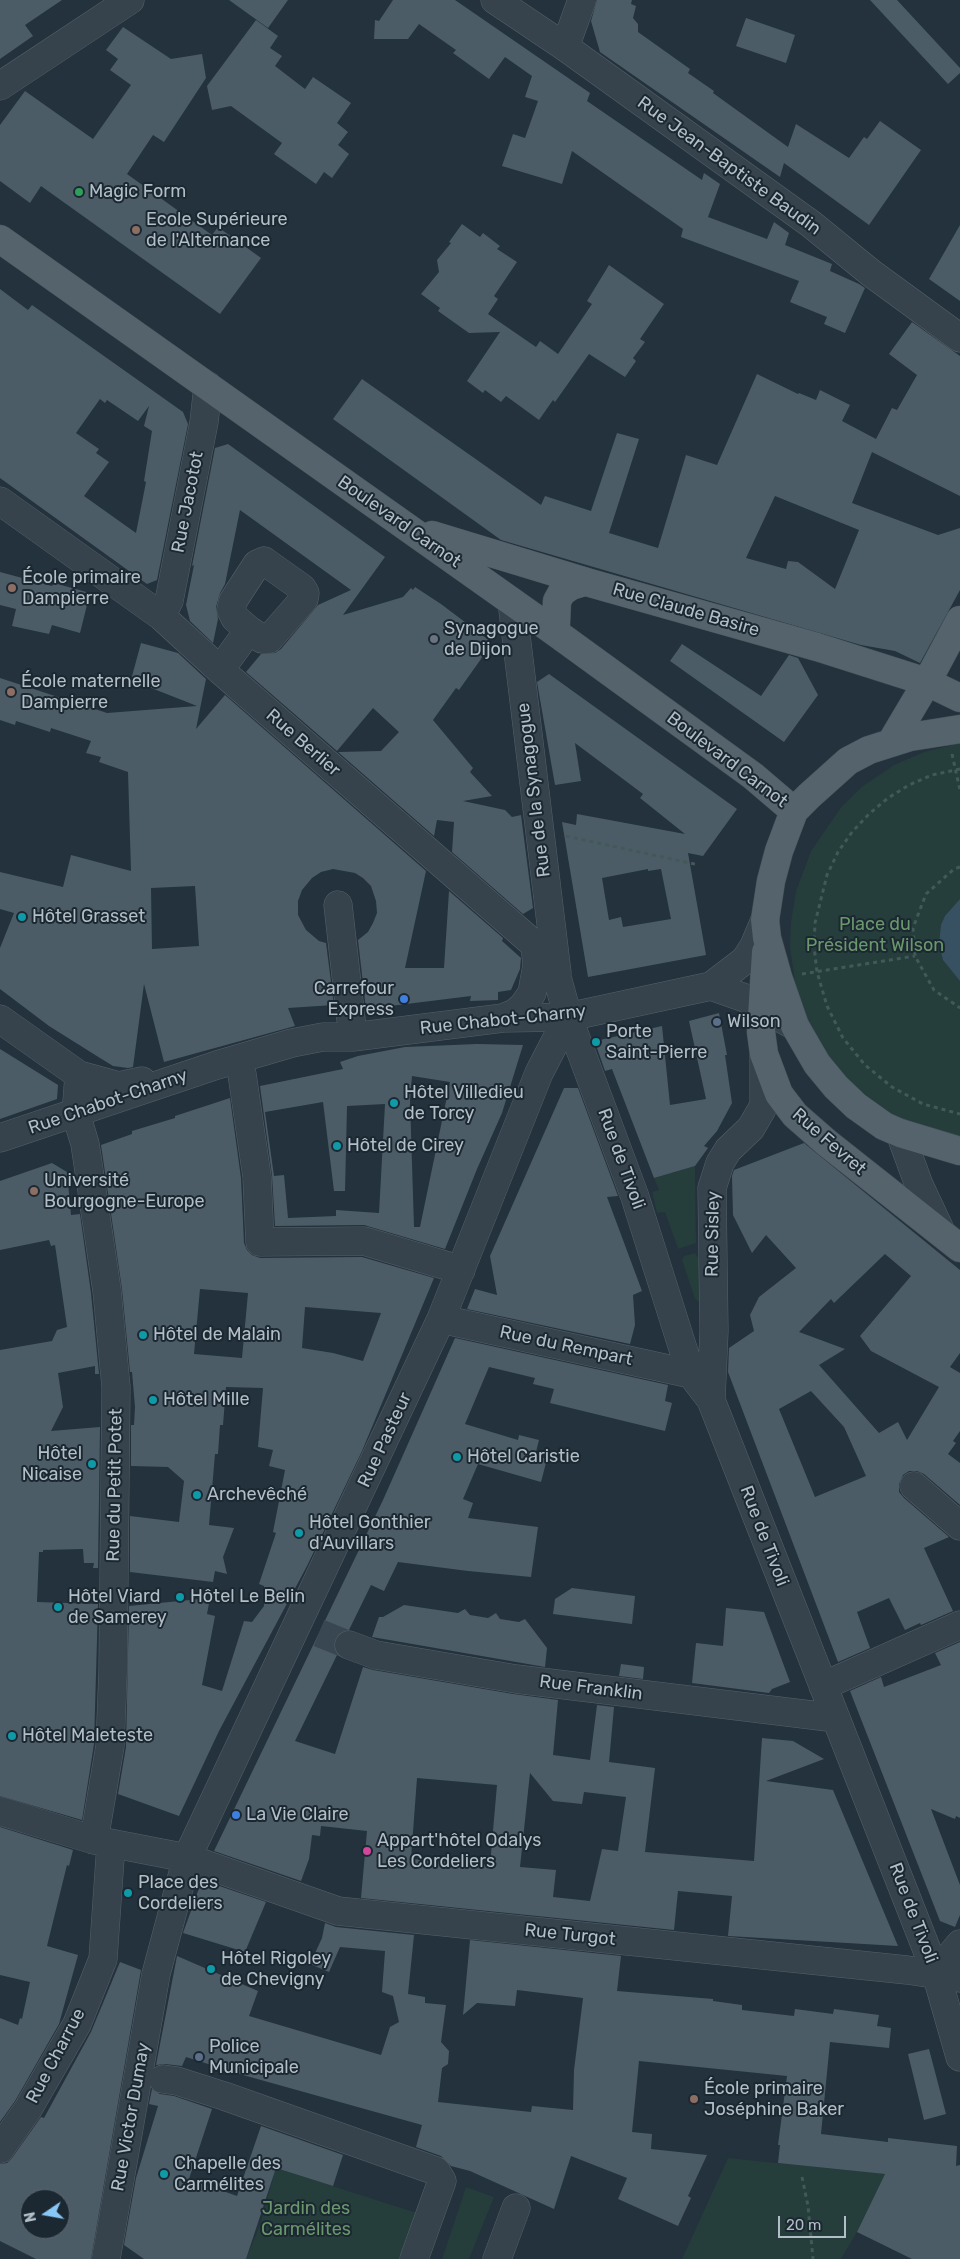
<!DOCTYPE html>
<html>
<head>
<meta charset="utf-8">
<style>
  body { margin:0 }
  #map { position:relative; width:960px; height:2259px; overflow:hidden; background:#23323c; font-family:Rubik,sans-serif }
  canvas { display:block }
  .north { position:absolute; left:20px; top:2189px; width:50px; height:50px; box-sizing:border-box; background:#1c2831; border:1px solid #58646d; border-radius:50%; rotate:258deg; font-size:14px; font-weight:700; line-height:20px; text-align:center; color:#b2bec7 }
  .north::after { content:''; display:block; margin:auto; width:18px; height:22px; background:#88c6f6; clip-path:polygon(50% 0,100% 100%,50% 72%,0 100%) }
  .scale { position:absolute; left:778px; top:2216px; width:68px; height:22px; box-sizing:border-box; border:2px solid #b2bec7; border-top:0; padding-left:6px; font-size:15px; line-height:18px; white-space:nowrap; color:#b2bec7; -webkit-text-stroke:4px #1c2831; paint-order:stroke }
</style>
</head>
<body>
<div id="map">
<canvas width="960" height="2259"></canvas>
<div class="north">N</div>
<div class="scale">20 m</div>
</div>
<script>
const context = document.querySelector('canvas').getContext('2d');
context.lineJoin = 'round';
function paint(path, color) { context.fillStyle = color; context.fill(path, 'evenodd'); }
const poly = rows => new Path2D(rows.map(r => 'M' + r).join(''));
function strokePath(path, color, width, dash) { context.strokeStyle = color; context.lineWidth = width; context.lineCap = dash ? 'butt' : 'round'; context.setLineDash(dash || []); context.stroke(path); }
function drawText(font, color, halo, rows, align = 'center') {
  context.font = font + ' Rubik,sans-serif'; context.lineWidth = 4; context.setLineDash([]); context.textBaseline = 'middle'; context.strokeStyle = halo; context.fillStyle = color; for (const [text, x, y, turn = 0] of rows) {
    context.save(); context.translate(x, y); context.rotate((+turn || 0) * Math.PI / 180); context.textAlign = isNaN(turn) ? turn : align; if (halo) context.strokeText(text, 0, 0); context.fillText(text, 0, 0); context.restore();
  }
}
paint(poly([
  [960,743,960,1138,930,1132,891,1115,841,1075,814,1036,797,995,790,948,791,922,796,891,811,851,842,806,863,786,894,765,924,752],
  [695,1166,696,1243,678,1249,665,1212,657,1213,652,1192,659,1190,654,1178],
  [695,1253,699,1259,701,1301,699,1302,695,1299,682,1260,684,1256],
  [728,2158,885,2174,857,2232,841,2259,682,2259],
  [276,2168,417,2213,401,2259,246,2259,260,2225],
  [466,2187,494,2197,469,2259,442,2259]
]), '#253d3b');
paint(poly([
  [960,899,960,981,943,960,939,944,941,925,945,916]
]), '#375162');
paint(poly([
  [0,0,62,0,25,25,33,36,0,59],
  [229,0,288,0,268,28],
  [393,0,455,0,590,93,587,101,702,180,704,173,720,184,708,217,767,239,774,222,789,233,785,245,832,264,830,271,859,284,865,288,845,333,824,324,827,317,790,302,799,281,681,237,683,229,572,151,562,184,502,166,513,134,525,138,538,101,525,97,532,76,505,57,489,79,453,53,456,50,419,24,408,39,374,39,375,20,379,21],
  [597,0,632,0,631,4,636,6,633,18,638,24,638,32,690,69,688,73,714,91,713,93,788,147,796,124,849,158,864,137,867,139,880,121,921,150,869,225,784,163,780,177,600,52,591,21],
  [870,0,897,0,960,68,960,73,948,84],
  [746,18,795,35,786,63,736,46],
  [256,20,278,36,270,48,282,56,275,66,305,89,313,77,351,103,337,123,348,132,338,145,349,154,332,178,324,172,316,184,274,154,282,143,231,106,212,110,207,86],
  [123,27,171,59,202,54,206,78,164,142,153,135,127,174,212,235,218,227,261,258,220,314,41,186,30,203,0,181,0,125,25,91,93,139,131,85,110,70,118,59,106,50],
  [462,224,480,237,483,233,500,246,497,249,517,262,494,296,498,299,488,314,536,347,540,341,558,354,592,304,587,301,609,265,664,304,640,339,645,342,633,358,636,361,625,377,589,354,555,402,553,400,539,420,506,396,501,402,485,390,483,393,467,381,500,332,469,333,438,311,440,308,421,294,439,272,437,260,451,243,449,242],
  [960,225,960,301,929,279],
  [0,289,28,310,32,305,183,412,188,424,157,580,147,584,0,478],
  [100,399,105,403,107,400,138,421,149,406,144,426,152,431,144,481,146,482,136,533,84,496,109,462,96,453,99,449,76,433],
  [912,322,960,356,960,496,872,452,852,503,938,535,960,528,960,590,920,663,895,651,861,645,501,540,333,419,362,379,541,505,545,496,591,511,617,433,639,439,609,533,658,548,686,455,717,465,757,374,798,394,799,393,816,400,820,390,850,405,842,421,876,439,892,408,897,410,917,375,889,354],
  [775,496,859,530,835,589,798,562,788,561,786,569,746,558],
  [228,444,385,557,343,615,403,597,411,588,413,590,415,587,441,604,490,641,481,659,459,690,456,688,433,720,473,768,470,772,492,796,463,801,505,810,512,817,521,815,533,908,523,914,452,852,454,822,437,820,434,836,338,752,381,751,399,732,373,708,337,751,246,672,261,654,275,653,281,649,318,605,351,590,240,510,225,584,220,593,216,607,218,619,213,643,190,621,186,605,194,565,192,566,215,448],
  [0,572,52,586,54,583,90,593,80,633,52,625,49,634,12,626,16,609,0,605],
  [141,643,178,653,206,679,196,729,225,695,426,871,405,968,444,968,449,891,503,938,502,941,521,958,520,969,511,990,498,992,498,1000,470,1001,471,996,366,1009,358,940,368,932,373,923,377,913,376,901,371,886,363,878,355,873,333,869,321,872,312,878,302,890,298,901,298,915,306,930,319,941,326,943,334,1005,288,1008,295,1026,164,1062,144,984,133,1067,128,1068,113,1066,100,1058,49,1026,0,989,0,948,14,913,0,909,0,872,63,887,71,855,131,871,128,772,99,762,101,757,86,753,91,741,51,728,50,732,16,721,15,725,0,720,0,678,107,713,197,706,131,680],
  [195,886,199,946,152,949,151,888],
  [682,644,761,696,789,655,798,658,818,695,784,742,670,661],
  [549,674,737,809,703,856,688,853,706,955,588,977,562,822,576,825,577,814,685,834,640,798,643,794,575,743,581,781,555,785,537,682],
  [648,869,648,871,661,869,671,919,623,927,621,917,609,920,602,878],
  [719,1013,727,1055,725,1055,732,1103,717,1131,704,1146,708,1148,695,1166,654,1178,612,1069,605,1071,596,1045,601,1045,600,1040,662,1026,670,1105,706,1099,689,1021],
  [477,1044,523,1045,502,1113,477,1169,445,1249,364,1225,275,1226,272,1175,260,1086,343,1069,340,1062,358,1056,405,1047],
  [412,1076,450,1082,420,1227,414,1227,410,1100],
  [323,1102,334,1191,345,1191,347,1106,385,1104,379,1213,336,1210,336,1216,288,1218,284,1175,274,1176,265,1112],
  [0,1049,58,1085,57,1099,0,1119],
  [564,1088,578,1088,618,1196,607,1197,642,1291,633,1295,635,1325,630,1344,467,1309,475,1289,497,1295,490,1256],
  [230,1098,241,1178,244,1243,247,1250,252,1255,260,1258,362,1257,434,1278,362,1451,307,1566,219,1731,179,1816,118,1794,126,1747,129,1606,210,1598,207,1614,215,1616,202,1685,222,1691,244,1621,252,1622,264,1606,264,1586,259,1584,276,1533,273,1532,285,1470,269,1466,273,1450,258,1447,263,1388,226,1387,223,1425,220,1425,218,1454,215,1454,209,1525,234,1528,223,1557,227,1574,215,1571,213,1582,130,1572,130,1516,179,1522,184,1481,168,1467,131,1466,131,1425,134,1425,135,1407,132,1372,130,1372,122,1289,101,1145,132,1134,132,1131,175,1118,175,1116],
  [200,1289,248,1293,242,1358,194,1354],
  [305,1307,381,1313,363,1361,333,1353,302,1348],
  [804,1143,960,1270,960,1353,950,1367,960,1373,960,1431,953,1441,956,1443,948,1454,960,1463,960,1505,924,1474,917,1471,909,1471,903,1475,899,1484,899,1492,904,1498,949,1537,924,1548,953,1611,921,1625,920,1623,905,1630,889,1598,857,1612,870,1648,838,1662,728,1372,729,1348,754,1331,750,1315,759,1297,796,1268,766,1235,752,1253,733,1215,732,1176,734,1170],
  [885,1254,911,1276,860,1336,871,1351,939,1387,907,1440,898,1422,879,1433,819,1365,845,1349,799,1332,831,1299,834,1303],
  [811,1391,844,1427,866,1476,815,1497,779,1409],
  [52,1163,67,1172,71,1215,80,1214,91,1293,99,1374,95,1374,95,1366,58,1373,63,1407,51,1431,100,1427,98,1568,93,1568,94,1563,84,1563,83,1549,43,1550,43,1552,39,1552,37,1602,98,1604,94,1744,82,1820,0,1796,0,1350,52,1341,57,1330,67,1327,55,1245,51,1246,49,1240,0,1250,0,1181],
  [455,1338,668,1385,665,1401,672,1403,665,1431,550,1403,554,1389,533,1384,535,1378,489,1367,465,1424,518,1440,519,1435,539,1440,535,1456,547,1459,541,1482,478,1464,463,1499,473,1503,468,1518,538,1527,531,1577,468,1571,398,1562,384,1591,371,1585,349,1630,339,1633,335,1639,334,1647,337,1655,295,1741,335,1754,363,1667,373,1670,513,1694,558,1700,553,1755,590,1760,597,1705,614,1707,609,1762,655,1768,645,1852,754,1861,762,1738,793,1741,824,1759,766,1781,833,1790,898,1946,728,1936,732,1896,678,1891,674,1930,361,1898,367,1831,321,1826,320,1836,312,1835,309,1859,301,1881,214,1851,383,1500],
  [530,1773,553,1801,582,1804,584,1792,626,1797,618,1851,602,1849,590,1901,553,1897,556,1870,520,1867],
  [417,1778,497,1785,490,1865,411,1859],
  [572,1588,635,1596,632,1624,553,1614,555,1599],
  [404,1605,458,1613,465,1609,470,1615,488,1618,496,1613,500,1619,519,1622,525,1619,547,1648,545,1667,372,1637,379,1617,383,1617],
  [726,1608,764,1612,790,1682,772,1689,769,1693,692,1683,696,1643,723,1646],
  [960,1642,960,1818,956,1816,955,1819,931,1809,960,1885,960,1915,955,1927,940,1921,850,1691,881,1677,884,1687,941,1665,935,1653],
  [621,1664,644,1667,643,1679,619,1676],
  [0,1827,73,1850,69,1866,67,1865,47,1946,78,1955,59,2024,15,2101,0,2122,0,2018,18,2025,20,2018,22,2019,30,1982,0,1975],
  [202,1880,266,1902,245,1952,183,1933],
  [325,1923,336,1927,414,1935,408,1994,425,1997,425,2003,446,2005,441,2042,449,2051,448,2064,442,2068,438,2102,531,2112,532,2106,573,2110,574,2070,583,1998,517,1990,515,2006,477,2003,463,2015,470,1940,621,1956,617,1991,713,1999,713,2001,742,2005,742,2010,794,2016,795,2009,833,2014,834,2009,879,2015,877,2026,891,2028,889,2048,830,2042,821,2134,888,2142,888,2138,957,2146,956,2166,960,2165,960,2259,912,2259,857,2232,885,2174,778,2163,780,2145,778,2145,787,2076,639,2061,632,2132,652,2134,651,2149,707,2155,688,2196,691,2198,678,2226,618,2199,627,2178,571,2156,554,2209,470,2171,451,2166,441,2156,416,2147,422,2125,243,2075,186,2057,182,2066,165,2064,156,2065,177,1956,258,1991,249,2016,381,2055,390,2027,399,2022,393,1996,382,1992,385,1951,340,1947,329,1972,310,1964,322,1938],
  [120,1962,141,1970,91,2259,36,2259,0,2241,0,2164,7,2163,12,2158,41,2117,44,2118,91,2032],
  [30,2199,60,2199,60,2229,30,2229],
  [929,2049,946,2114,924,2120,908,2054],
  [152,2089,160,2094,174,2096,212,2109,189,2179,237,2196,261,2126,343,2155,333,2186,276,2168,246,2259,144,2259,124,2245,136,2178,158,2106,149,2104]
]), '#4c5c67');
strokePath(poly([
  [319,1633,349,1645]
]), '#384751', 28, [28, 14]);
const minor = poly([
  [495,0,565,47,811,224,871,273,960,338],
  [565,47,582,0],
  [0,86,130,0],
  [0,501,161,616,220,670,535,945,557,977,568,1017,635,1197,691,1374,711,1400,936,1973,960,2057],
  [264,561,302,588,305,593,304,599,269,639,262,639,249,630,235,618,231,610,233,601,257,564,264,561],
  [512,602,557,973],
  [161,616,169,601,204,422,208,386],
  [220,670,249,630],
  [338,905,353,1037],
  [711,986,745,998,795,1026],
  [503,1018,515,1013,523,1006,532,993,537,965,535,945],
  [0,1019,79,1075,119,1086,142,1081],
  [242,1074,257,1177,260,1242,364,1241,461,1270],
  [79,1075,76,1114,85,1144,107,1291,116,1387,113,1671,110,1746,94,1840],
  [900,1133,919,1185,941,1232],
  [0,1138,217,1065,292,1043,323,1037,353,1037,503,1018,568,1017,711,986,745,960,754,946,765,920],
  [441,1319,691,1374],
  [711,1400,714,1331,712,1188,720,1163,728,1150,751,1128,762,1109,764,1103,764,1056],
  [914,1486,960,1526],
  [349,1645,376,1655,516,1679,836,1718],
  [823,1686,960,1625],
  [0,1811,94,1840,187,1858,338,1911,907,1970,960,1978],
  [936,1973,960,1944],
  [163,2079,177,2081,224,2096,436,2171,442,2181,414,2259],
  [0,2149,28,2109,77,2024,103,1959,111,1844],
  [106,2259,156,1974,187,1858,441,1319,539,1073,568,1017],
  [497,2259,516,2208]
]);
const major = poly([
  [0,239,552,630,753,776,794,811],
  [432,535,590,583,817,647,927,682,960,698],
  [552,630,556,624,557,601,562,592,571,586,584,582],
  [960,729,910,737,869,750,848,761,809,796,794,811,779,851,771,881,765,920,767,938,778,977,795,1026,817,1064,836,1087,856,1106,884,1126,900,1133,960,1151],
  [892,741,927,682,960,620],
  [766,952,761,1032,764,1054,779,1094,795,1115,827,1143,960,1248]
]);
strokePath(minor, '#55616a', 29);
strokePath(major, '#434f58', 29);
strokePath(poly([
  [952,754,960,790],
  [960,769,932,775,909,785,888,798,869,814,852,832,838,852,827,875,815,923,814,947,817,972,827,1006,843,1038,865,1065,892,1087,923,1104,960,1114],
  [566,836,699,865],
  [960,867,954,869,926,894,913,928,915,956,934,990,960,1008],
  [802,974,915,956],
  [802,2177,808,2206,813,2259]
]), '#435958', 3, [4, 4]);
strokePath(minor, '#37434c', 28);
strokePath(major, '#55636c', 28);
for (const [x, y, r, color] of [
  [79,192,5,"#2e9e5b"],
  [136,230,5,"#8d6e63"],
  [12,588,5,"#8d6e63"],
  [434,639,5,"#6b7280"],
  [11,692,5,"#8d6e63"],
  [22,917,5,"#0f9aa8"],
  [404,999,5,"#3f7fe0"],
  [717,1022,5,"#5c6f8a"],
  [596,1042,5,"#0f9aa8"],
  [394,1103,5,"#0f9aa8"],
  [337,1146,5,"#0f9aa8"],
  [34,1191,5,"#8d6e63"],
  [143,1335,5,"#0f9aa8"],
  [153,1400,5,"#0f9aa8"],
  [457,1457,5,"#0f9aa8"],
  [92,1464,5,"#0f9aa8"],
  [197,1495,5,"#0f9aa8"],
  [299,1533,5,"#0f9aa8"],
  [180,1597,5,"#0f9aa8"],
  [58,1607,5,"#0f9aa8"],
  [12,1736,5,"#0f9aa8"],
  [236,1815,5,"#3f7fe0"],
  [367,1851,5,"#d1479c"],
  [128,1893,5,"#0f9aa8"],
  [211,1969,5,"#0f9aa8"],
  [199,2057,5,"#5c6f8a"],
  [694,2099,5,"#8d6e63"],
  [164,2174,5,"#0f9aa8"]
]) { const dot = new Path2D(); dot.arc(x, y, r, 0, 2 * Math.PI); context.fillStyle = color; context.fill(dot); strokePath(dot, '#1c2831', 2); }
drawText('18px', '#b2bec7', '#1c2831', [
  ["Rue Jean-Baptiste Baudin",729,166,36],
  ["Rue Jacotot",188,502,-79],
  ["Boulevard Carnot",399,522,35],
  ["Rue Claude Basire",686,610,16],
  ["Rue Berlier",303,743,41],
  ["Boulevard Carnot",727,760,37],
  ["Rue de la Synagogue",534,790,-97],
  ["Rue Chabot-Charny",503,1020,-6],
  ["Rue Chabot-Charny",108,1102,-19],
  ["Rue Fevret",829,1142,41],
  ["Rue de Tivoli",621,1159,70],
  ["Rue Sisley",713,1234,-89],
  ["Rue du Rempart",566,1346,12],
  ["Rue Pasteur",385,1440,-65],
  ["Rue du Petit Potet",115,1485,-89],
  ["Rue de Tivoli",764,1536,69],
  ["Rue Franklin",591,1688,7],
  ["Rue de Tivoli",913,1913,69],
  ["Rue Turgot",570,1935,6],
  ["Rue Charrue",56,2056,-62],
  ["Rue Victor Dumay",131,2117,-80]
]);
drawText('18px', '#b2bec7', '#1c2831', [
  ["Magic Form",89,192],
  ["Ecole Supérieure",146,220],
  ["de l'Alternance",146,241],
  ["École primaire",22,578],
  ["Dampierre",22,599],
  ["Synagogue",444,629],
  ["de Dijon",444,650],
  ["École maternelle",21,682],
  ["Dampierre",21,703],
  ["Hôtel Grasset",32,917],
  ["Carrefour",394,989,"right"],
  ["Express",394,1010,"right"],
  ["Wilson",727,1022],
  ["Porte",606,1032],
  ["Saint-Pierre",606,1053],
  ["Hôtel Villedieu",404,1093],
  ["de Torcy",404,1114],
  ["Hôtel de Cirey",347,1146],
  ["Université",44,1181],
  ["Bourgogne-Europe",44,1202],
  ["Hôtel de Malain",153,1335],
  ["Hôtel Mille",163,1400],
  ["Hôtel",82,1454,"right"],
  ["Nicaise",82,1475,"right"],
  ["Hôtel Caristie",467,1457],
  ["Archevêché",207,1495],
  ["Hôtel Gonthier",309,1523],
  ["d'Auvillars",309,1544],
  ["Hôtel Viard",68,1597],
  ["de Samerey",68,1618],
  ["Hôtel Le Belin",190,1597],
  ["Hôtel Maleteste",22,1736],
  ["La Vie Claire",246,1815],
  ["Appart'hôtel Odalys",377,1841],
  ["Les Cordeliers",377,1862],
  ["Place des",138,1883],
  ["Cordeliers",138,1904],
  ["Hôtel Rigoley",221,1959],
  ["de Chevigny",221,1980],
  ["Police",209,2047],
  ["Municipale",209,2068],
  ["École primaire",704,2089],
  ["Joséphine Baker",704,2110],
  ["Chapelle des",174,2164],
  ["Carmélites",174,2185]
], 'left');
drawText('18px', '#6a986c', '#1c2831', [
  ["Place du",875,925],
  ["Président Wilson",875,946],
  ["Jardin des",306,2209],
  ["Carmélites",306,2230]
]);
</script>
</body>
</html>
